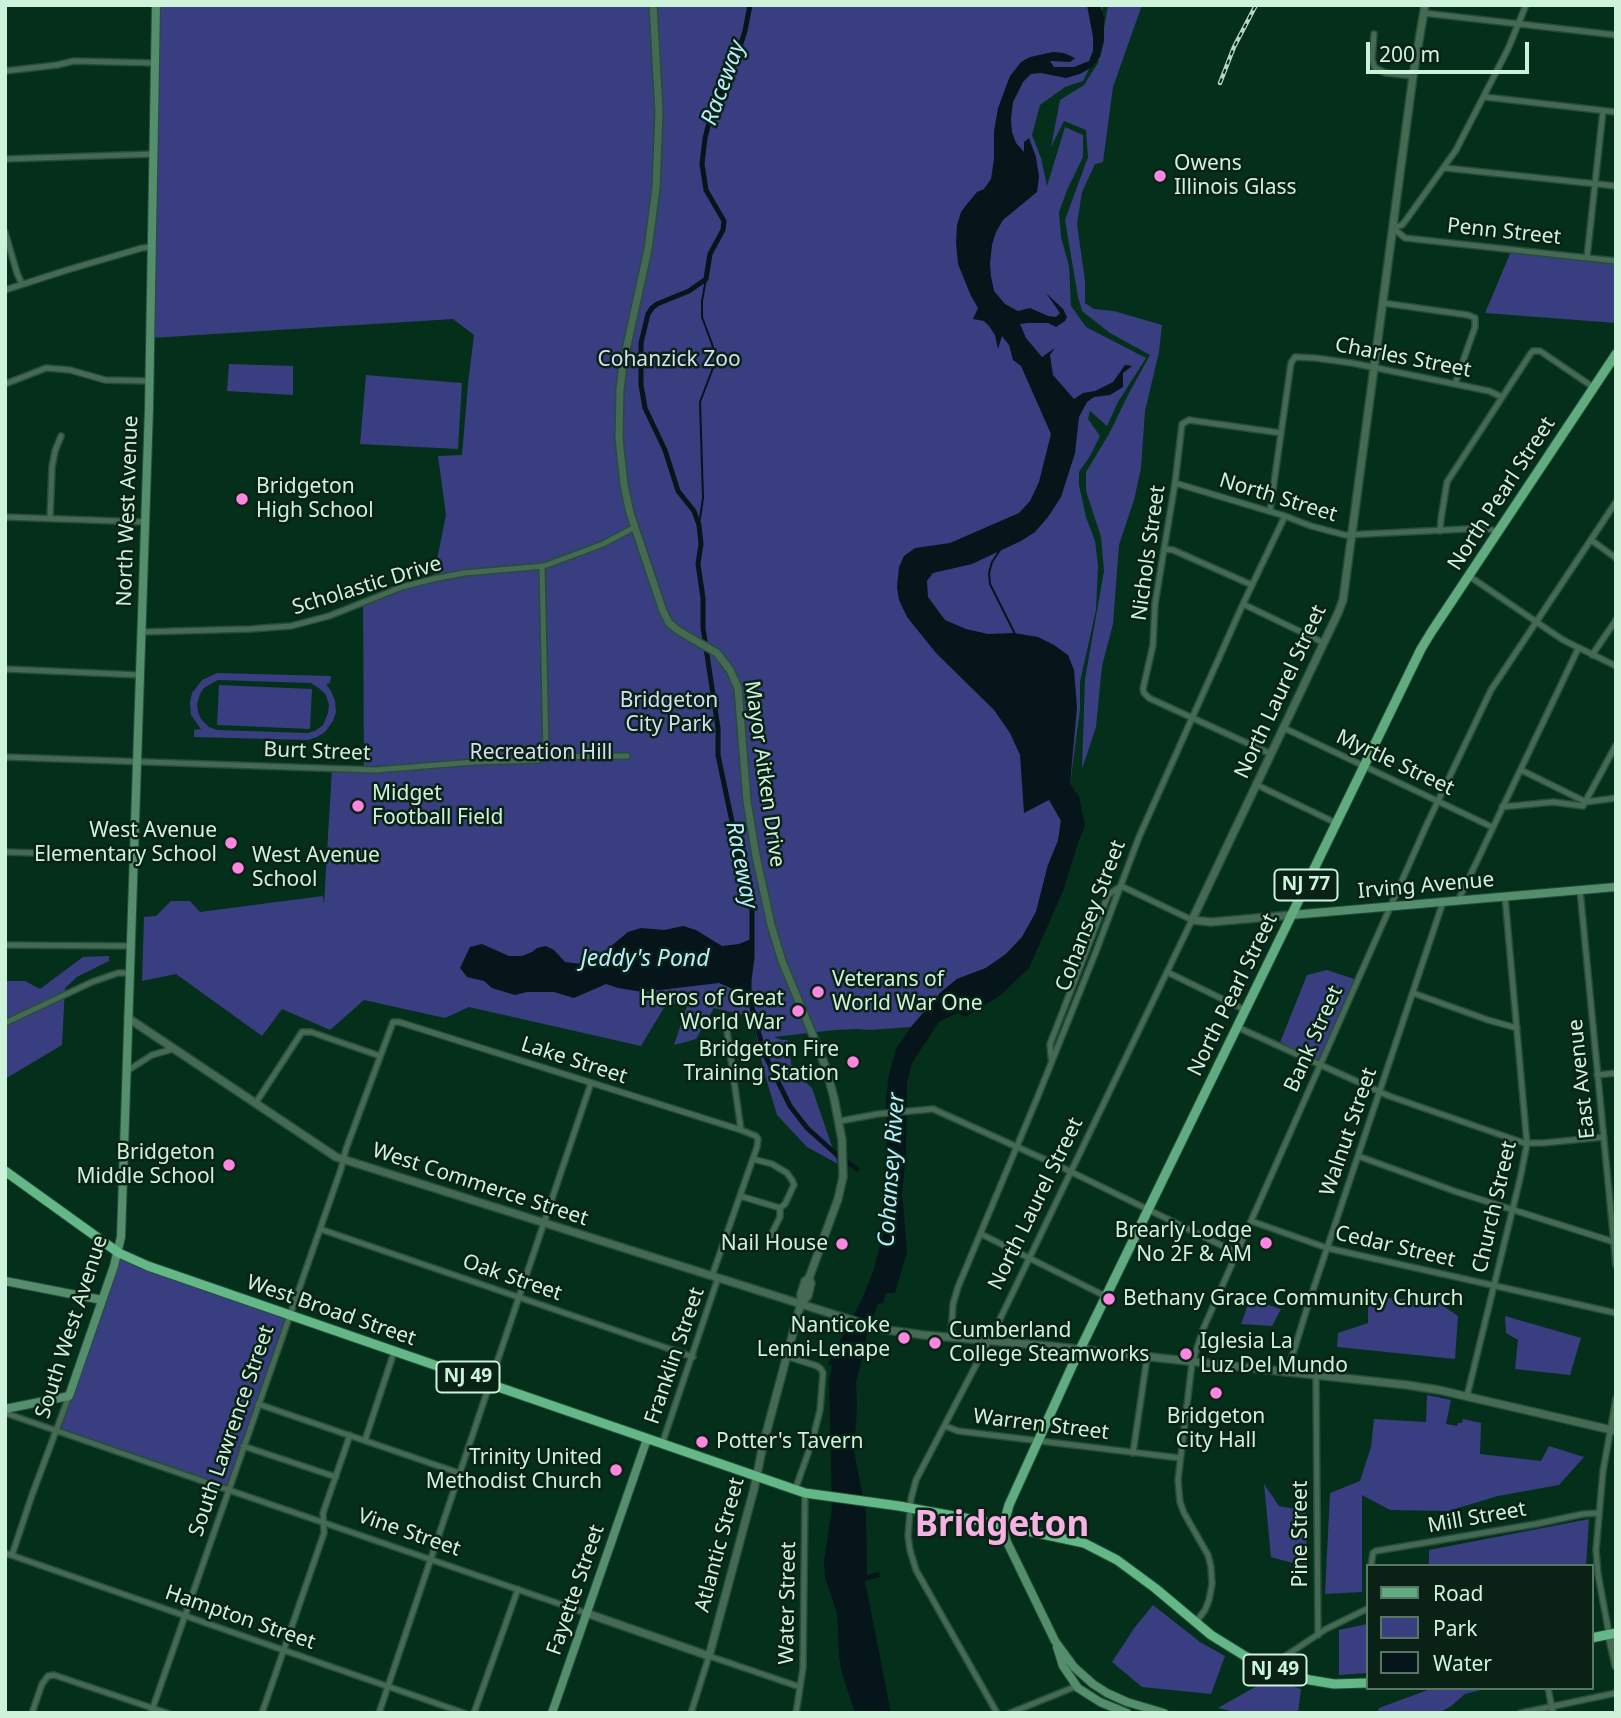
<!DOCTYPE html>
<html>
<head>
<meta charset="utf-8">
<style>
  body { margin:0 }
  #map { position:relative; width:1621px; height:1718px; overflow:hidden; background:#042f1a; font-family:"Noto Sans",sans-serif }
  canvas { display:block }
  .frame { position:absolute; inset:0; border:7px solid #cef3db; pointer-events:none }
  .legend { position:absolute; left:1366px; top:1564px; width:228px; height:126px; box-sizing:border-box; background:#0a2215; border:2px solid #587664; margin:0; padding:9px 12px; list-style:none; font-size:21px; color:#cef3db }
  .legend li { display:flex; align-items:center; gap:14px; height:35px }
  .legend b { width:35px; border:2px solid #587664 }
  .scale { position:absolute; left:1366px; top:42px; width:163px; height:32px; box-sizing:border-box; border:4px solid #cef3db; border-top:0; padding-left:9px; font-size:21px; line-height:24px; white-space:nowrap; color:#cef3db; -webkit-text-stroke:5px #0a2215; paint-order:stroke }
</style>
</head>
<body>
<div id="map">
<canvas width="1621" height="1718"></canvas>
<div class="frame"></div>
<ul class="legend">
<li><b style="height:9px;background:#60ab7f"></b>Road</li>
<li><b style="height:19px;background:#393e80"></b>Park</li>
<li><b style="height:19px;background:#06151a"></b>Water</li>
</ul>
<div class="scale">200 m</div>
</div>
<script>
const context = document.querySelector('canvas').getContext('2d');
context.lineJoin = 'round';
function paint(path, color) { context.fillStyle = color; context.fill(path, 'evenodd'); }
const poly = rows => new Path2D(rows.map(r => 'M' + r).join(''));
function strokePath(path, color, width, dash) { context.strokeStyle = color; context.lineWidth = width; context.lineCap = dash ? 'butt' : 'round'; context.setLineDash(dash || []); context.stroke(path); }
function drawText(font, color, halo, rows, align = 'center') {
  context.font = font + ' "Noto Sans",sans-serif'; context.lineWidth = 5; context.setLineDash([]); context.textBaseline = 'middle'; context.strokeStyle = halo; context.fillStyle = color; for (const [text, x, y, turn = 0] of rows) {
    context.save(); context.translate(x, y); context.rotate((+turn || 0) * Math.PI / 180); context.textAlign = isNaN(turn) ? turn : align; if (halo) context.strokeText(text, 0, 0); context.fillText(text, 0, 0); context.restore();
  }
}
paint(poly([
  [156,5,1103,5,1092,63,1083,81,1065,87,1040,105,1032,135,1041,158,1047,186,1065,127,1083,135,1083,157,1067,190,1059,212,1061,237,1069,266,1071,306,1086,327,1146,358,1118,402,1107,426,1090,411,1088,419,1100,436,1090,456,1079,472,1079,485,1086,517,1095,541,1098,565,1096,610,1080,682,1080,709,1070,784,1061,821,1058,841,1048,865,1036,912,1022,937,1006,954,986,968,957,979,941,992,911,1027,869,1030,857,1029,835,1030,774,1037,782,1040,788,1040,792,1070,812,1088,838,1164,807,1147,777,1115,763,1068,755,1029,743,1015,714,1008,696,1039,674,1045,689,1000,665,1006,641,1046,469,1007,445,1018,364,1000,330,1030,282,1009,262,1036,176,974,142,981,144,917,156,916,171,901,190,901,200,912,323,896,324,904,332,768,364,769,363,602,433,579,446,515,438,456,462,455,468,384,474,335,453,319,151,338],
  [1108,5,1142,5,1113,87,1103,162,1095,164,1082,192,1077,224,1085,281,1085,303,1094,309,1114,311,1162,325,1159,352,1145,411,1141,468,1134,500,1119,545,1113,624,1102,666,1096,727,1082,769,1085,679,1104,571,1101,537,1086,491,1086,472,1109,434,1129,393,1150,355,1110,333,1082,311,1078,297,1065,220,1088,157,1086,130,1064,121,1051,147,1060,100,1084,85,1098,63],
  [1512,249,1616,261,1616,323,1485,313],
  [229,364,293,366,293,395,227,391],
  [366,375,462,383,458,449,360,444],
  [217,673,331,676,330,683,326,684,331,691,335,701,336,712,333,721,325,732,317,737,308,740,194,737,194,730,201,729,191,715,190,702,192,693,202,680],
  [218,680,311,683,320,689,326,695,329,705,328,713,323,725,315,731,308,733,217,730,209,727,201,719,198,712,197,704,200,694,204,688],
  [219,685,312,689,310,729,217,725],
  [109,956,109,961,77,977,65,988,62,1045,5,1079,5,981,25,981,40,989,83,957],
  [1327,970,1357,980,1320,1065,1279,1045,1307,975],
  [119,1253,289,1315,228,1490,56,1430],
  [1368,1297,1436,1301,1458,1316,1455,1359,1337,1347,1338,1333,1368,1323],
  [1250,1299,1281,1309,1272,1326,1241,1324],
  [1505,1316,1581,1338,1570,1375,1515,1369,1518,1340,1506,1333],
  [1427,1395,1451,1400,1446,1424,1457,1426,1458,1423,1462,1423,1463,1419,1481,1423,1480,1454,1541,1461,1549,1446,1584,1457,1559,1485,1498,1496,1448,1511,1390,1510,1362,1495,1362,1592,1325,1594,1330,1493,1360,1481,1371,1447,1374,1419,1426,1422],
  [1264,1484,1279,1506,1306,1511,1307,1567,1271,1557],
  [1589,1519,1586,1566,1429,1566,1429,1550],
  [1153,1605,1200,1642,1225,1656,1211,1694,1142,1687,1112,1662,1135,1627],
  [1367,1624,1367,1673,1339,1675,1339,1630],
  [1271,1678,1301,1689,1298,1713,1239,1713,1218,1708],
  [1433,1688,1489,1688,1465,1694,1451,1706,1439,1713,1377,1713,1379,1708]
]), '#393e80');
paint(poly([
  [1087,5,1100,5,1104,18,1104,41,1100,57,1092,67,1080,74,1066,78,1041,73,1031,74,1023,82,1013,102,1011,119,1012,132,1016,143,1024,152,1024,142,1029,138,1036,157,1039,177,1037,192,1003,220,996,232,992,245,990,264,991,276,994,291,1005,304,1018,311,1030,308,1048,316,1056,317,1060,313,1046,293,1063,309,1067,317,1065,321,1056,327,1048,323,1028,323,1020,324,1026,338,1042,357,1055,348,1050,355,1053,375,1074,399,1083,393,1095,391,1113,382,1125,365,1132,366,1123,373,1123,387,1110,395,1094,397,1087,402,1079,417,1075,453,1061,497,1048,517,1035,532,1021,541,972,564,933,573,927,581,928,597,945,620,966,629,988,634,1014,633,1038,637,1054,645,1068,655,1074,670,1077,708,1070,784,1079,796,1085,826,1079,840,1063,891,1029,968,1001,995,965,1017,957,1013,939,1022,912,1063,907,1082,906,1156,902,1193,907,1252,895,1293,886,1293,883,1303,878,1304,868,1331,856,1384,857,1408,854,1451,866,1513,867,1575,879,1572,880,1577,865,1581,891,1713,855,1713,841,1670,839,1655,837,1613,825,1577,824,1561,832,1508,829,1383,832,1366,828,1364,861,1301,873,1272,887,1220,891,1184,887,1148,886,1100,889,1075,896,1049,911,1027,941,992,957,979,986,968,1006,954,1022,937,1036,912,1048,865,1058,841,1061,821,1049,800,1024,813,1020,755,1010,733,994,710,936,653,907,617,899,600,897,587,899,567,904,556,915,548,950,543,1019,513,1030,501,1039,482,1051,434,1021,366,1013,360,1009,345,1002,336,998,349,995,335,989,326,984,321,973,319,978,308,971,296,958,264,956,243,957,225,961,212,967,204,977,192,984,189,991,179,994,159,994,131,998,108,1010,76,1021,62,1030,57,1053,52,1064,53,1075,58,1070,62,1050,61,1054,67,1074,67,1089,61,1093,51,1093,37],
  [683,926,696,930,722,946,739,944,751,939,752,958,749,980,749,996,719,983,643,992,618,988,606,984,574,998,554,992,527,992,515,995,492,988,484,981,467,977,460,968,470,947,482,944,509,956,522,956,532,952,537,948,546,946,554,950,565,962,583,964,604,952,628,932,641,928,664,930]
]), '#06151a');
strokePath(poly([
  [699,525,703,498,700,402,716,360,712,344,702,317,702,301,706,279],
  [1000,550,992,562,989,573,990,584,1015,634]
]), '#06151a', 2);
strokePath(poly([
  [750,5,745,31,733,68,713,107,705,138,702,164,706,190,724,221,723,230,710,254,706,279,689,291,657,304,652,308,648,314,641,343,641,385,645,408,665,450,678,491,694,511,699,525,701,544,698,564,703,598,703,628,718,728,718,755,739,855,752,903,752,958,749,980,749,996,764,1053,790,1106,807,1128,836,1154,857,1169]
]), '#06151a', 5);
const minor = poly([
  [1526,5,1508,49,1456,150,1406,220,1402,225,1393,228,1405,238,1616,261],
  [1423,13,1616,35],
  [1374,34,1372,60,1375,68,1386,73,1413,76],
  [5,71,57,65,74,61,155,63],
  [1485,97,1616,112],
  [5,159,154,154],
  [1445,168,1616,186],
  [5,232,17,273,22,284],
  [1587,257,1603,111],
  [5,290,67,270,142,248,152,247],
  [1383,303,1468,315,1475,318,1475,327,1455,384],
  [5,384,46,368,70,370,105,380,150,381],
  [1175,483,1285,516,1311,526,1345,535,1486,528,1498,532],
  [1270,511,1291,363,1295,357,1315,358,1352,363,1489,391,1502,397],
  [5,517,145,522],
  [50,518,52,467,55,451,61,436],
  [1440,531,1441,519,1447,482,1531,353,1533,351,1540,351,1593,387],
  [1591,540,1616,558],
  [1164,549,1173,550,1252,585],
  [542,566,546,753,544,757],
  [1469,576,1563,640,1616,666],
  [1243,604,1324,643],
  [141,632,250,629,291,626,329,616,402,587,433,579,464,573,544,566,603,544,635,527],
  [1592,655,1616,620],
  [5,669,140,675],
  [1284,728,1492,827],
  [1271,754,1149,698,1144,693,1143,689,1153,645,1155,604,1175,483,1182,424,1189,420,1281,433],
  [5,757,375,770,474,762,538,760,544,757,627,756],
  [1521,770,1586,802,1616,798],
  [1257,785,1336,823],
  [1502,807,1553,802,1583,806,1616,745],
  [5,852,134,856],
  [1580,890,1616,1265],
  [1458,901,1578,649],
  [5,945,131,946],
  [1167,972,1245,1010],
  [1413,993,1488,1020,1517,1028],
  [5,1023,92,982,118,973,130,973],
  [1237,1027,1389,1096,1524,1143,1543,1143,1604,1137],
  [727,1031,741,1130],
  [1051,1058,1050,1044,1108,895,1121,886],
  [127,1071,152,1055,173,1049],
  [1597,1075,1616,1073],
  [255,1104,302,1032,311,1032,380,1056],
  [840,1121,878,1114,933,1109,1057,1165,1237,1253],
  [1358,1156,1457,1192,1614,1242],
  [740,1196,780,1208,785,1204,792,1189,794,1185,792,1180,787,1173,772,1164,753,1159],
  [1251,1221,1327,1248,1616,1313],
  [320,1229,693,1357],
  [981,1234,1105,1296],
  [769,1239,780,1217,780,1208],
  [951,1337,953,1304,958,1287,1038,1096,1095,954,1139,837,1243,604,1285,516],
  [786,1356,817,1366,821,1369,823,1373,820,1410,812,1442,795,1490],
  [1287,1373,1308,1305,1443,902],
  [1316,1376,1318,1635],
  [1467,1396,1520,1179,1527,1144,1505,897],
  [258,1404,459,1473],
  [5,1413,586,1613],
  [945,1426,958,1431,1180,1458],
  [365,1440,394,1352],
  [662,1444,718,1278],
  [243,1446,336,1477],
  [1133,1453,1147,1358],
  [5,1553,464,1713],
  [12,1555,32,1495,69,1396],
  [1371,1566,1373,1553,1376,1551,1536,1524,1583,1514,1599,1513],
  [1196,1622,1205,1610,1209,1600,1212,1584,1211,1567,1208,1555,1184,1513,1180,1502,1178,1480,1192,1363,1204,1327,1427,824,1491,690,1616,502],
  [1609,1634,1598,1574,1596,1550,1603,1471,1616,1399],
  [1272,1668,1284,1657,1326,1629,1367,1609],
  [1548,1688,1553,1713],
  [32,1713,42,1684,48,1676,54,1675,167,1713],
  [151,1713,341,1169,346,1149,393,1022,399,1022,741,1130,756,1136,758,1139,757,1147,712,1276],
  [262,1713,324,1533,323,1513,350,1435],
  [379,1713,591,1083],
  [474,1713,518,1589],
  [691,1713,709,1656,800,1687],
  [796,1713,803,1668,805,1493],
  [997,1713,916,1570,910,1550,908,1536,911,1499,916,1480,1001,1317,1192,920,1121,886],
  [1010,1713,1077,1686],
  [1521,1713,1616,1693]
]);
const tertiary = poly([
  [1291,915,1211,922,1192,920,1338,613,1343,600,1413,76,1425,5],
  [128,1018,336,1157,880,1329,924,1335,1050,1346,1407,1385,1439,1390,1616,1431],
  [801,1303,808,1296,811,1283,809,1278],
  [586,1613,709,1656,754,1489,763,1445,801,1303,801,1294,805,1281,809,1278,838,1199,843,1177,842,1140,834,1098,826,1068,814,1038,782,961,771,925,756,856,747,801,738,688,730,670,717,653,679,631,669,623,663,611,630,513,624,485,619,438,620,390,623,364,648,249,656,188,659,112,653,5],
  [1609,1634,1616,1666]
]);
const secondary = poly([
  [1291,915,1616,887],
  [5,1281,102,1300],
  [5,1409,69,1396,114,1266,121,1237,149,408,156,5],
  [1003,1527,1007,1542,1055,1641,1074,1667,1093,1684,1107,1693,1127,1702,1164,1713],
  [1057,1647,1063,1666,1078,1688,1100,1702,1127,1713],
  [552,1713,647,1439]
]);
const primary = poly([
  [1003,1527,1009,1505,1073,1364,1421,649,1432,631,1616,354]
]);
const trunk = poly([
  [5,1171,119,1253,148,1266,805,1493,899,1506,976,1520,1084,1543,1117,1560,1155,1588,1211,1635,1253,1661,1289,1675,1310,1680,1334,1684,1367,1683],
  [1591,1638,1616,1633]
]);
strokePath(minor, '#244e39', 8);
strokePath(tertiary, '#244e39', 10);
strokePath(secondary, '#244e39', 10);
strokePath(primary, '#244e39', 11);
strokePath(trunk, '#244e39', 11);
strokePath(minor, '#466953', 5);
strokePath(tertiary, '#466953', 7);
strokePath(secondary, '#558e6c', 8);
strokePath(primary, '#60ab7f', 9);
strokePath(trunk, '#64b888', 9);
const rail = poly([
  [1220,83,1234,47,1256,5]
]);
strokePath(rail, '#b2d8c0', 4.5);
strokePath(rail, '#0a2215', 2, [5]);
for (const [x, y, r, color] of [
  [1160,176,7,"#fd86e1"],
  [242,499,7,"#fd86e1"],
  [358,806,7,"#fd86e1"],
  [231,843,7,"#fd86e1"],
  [238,868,7,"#fd86e1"],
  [818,992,7,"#fd86e1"],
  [798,1011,7,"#fd86e1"],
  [853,1062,7,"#fd86e1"],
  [229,1165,7,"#fd86e1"],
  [1266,1243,7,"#fd86e1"],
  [842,1244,7,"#fd86e1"],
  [1109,1299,7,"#fd86e1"],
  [904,1338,7,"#fd86e1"],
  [935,1343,7,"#fd86e1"],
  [1186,1354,7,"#fd86e1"],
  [1216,1393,7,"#fd86e1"],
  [702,1442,7,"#fd86e1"],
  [616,1470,7,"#fd86e1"]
]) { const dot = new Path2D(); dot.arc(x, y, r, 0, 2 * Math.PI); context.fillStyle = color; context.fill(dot); strokePath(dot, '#0a2215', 2.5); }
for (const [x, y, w] of [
  [1306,885,63],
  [468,1377,63],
  [1275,1670,63]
]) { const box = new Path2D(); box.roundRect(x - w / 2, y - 15.5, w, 31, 5); context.fillStyle = '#0a2215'; context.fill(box); strokePath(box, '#cef3db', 2); }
drawText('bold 19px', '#cef3db', null, [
  ["NJ 77",1306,885],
  ["NJ 49",468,1377],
  ["NJ 49",1275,1670]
]);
drawText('21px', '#cef3db', '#0a2215', [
  ["Owens",1174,164],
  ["Illinois Glass",1174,188],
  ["Bridgeton",256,487],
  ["High School",256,511],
  ["Midget",372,794],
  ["Football Field",372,818],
  ["West Avenue",217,831,"right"],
  ["Elementary School",217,855,"right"],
  ["West Avenue",252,856],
  ["School",252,880],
  ["Veterans of",832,980],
  ["World War One",832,1004],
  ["Heros of Great",784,999,"right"],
  ["World War",784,1023,"right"],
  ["Bridgeton Fire",839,1050,"right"],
  ["Training Station",839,1074,"right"],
  ["Bridgeton",215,1153,"right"],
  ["Middle School",215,1177,"right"],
  ["Brearly Lodge",1252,1231,"right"],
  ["No 2F & AM",1252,1255,"right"],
  ["Nail House",828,1244,"right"],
  ["Bethany Grace Community Church",1123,1299],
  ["Nanticoke",890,1326,"right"],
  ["Lenni-Lenape",890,1350,"right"],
  ["Cumberland",949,1331],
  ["College Steamworks",949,1355],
  ["Iglesia La",1200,1342],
  ["Luz Del Mundo",1200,1366],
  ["Bridgeton",1216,1417,"center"],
  ["City Hall",1216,1441,"center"],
  ["Potter's Tavern",716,1442],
  ["Trinity United",602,1458,"right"],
  ["Methodist Church",602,1482,"right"]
], 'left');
drawText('21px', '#cef3db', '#0a2215', [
  ["Penn Street",1504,232,6],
  ["Charles Street",1403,358,11],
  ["North Pearl Street",1502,494,-57],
  ["North Street",1278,498,17],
  ["North West Avenue",128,511,-88],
  ["Nichols Street",1149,553,-82],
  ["Scholastic Drive",367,586,-17],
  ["North Laurel Street",1281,692,-65],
  ["Burt Street",317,752,2],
  ["Myrtle Street",1395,763,25],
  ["Mayor Aitken Drive",764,774,82],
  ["Irving Avenue",1426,886,-5],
  ["Cohansey Street",1091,916,-69],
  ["North Pearl Street",1233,995,-64],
  ["Bank Street",1314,1039,-66],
  ["Lake Street",574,1061,18],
  ["East Avenue",1582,1079,-96],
  ["Walnut Street",1349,1132,-71],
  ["West Commerce Street",480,1185,18],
  ["North Laurel Street",1036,1204,-64],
  ["Church Street",1495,1207,-77],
  ["Cedar Street",1395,1247,13],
  ["Oak Street",512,1278,19],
  ["West Broad Street",331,1311,19],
  ["South West Avenue",72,1327,-72],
  ["Franklin Street",675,1356,-71],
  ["Warren Street",1041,1425,7],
  ["South Lawrence Street",232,1431,-71],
  ["Mill Street",1477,1518,-10],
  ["Vine Street",409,1533,19],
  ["Pine Street",1301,1534,-90],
  ["Atlantic Street",720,1545,-75],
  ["Fayette Street",576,1590,-71],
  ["Water Street",788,1603,-89],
  ["Hampton Street",240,1618,19]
]);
drawText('21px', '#d8ddf2', '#0a2215', [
  ["Cohanzick Zoo",669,360],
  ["Bridgeton",669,701],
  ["City Park",669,725],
  ["Recreation Hill",541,753]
]);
drawText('italic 23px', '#b7edfc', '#0a2215', [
  ["Raceway",724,83,-70],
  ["Raceway",741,865,79],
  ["Jeddy's Pond",645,959],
  ["Cohansey River",892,1170,-86]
]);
drawText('bold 35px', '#f5b2e3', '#0a2215', [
  ["Bridgeton",1002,1526]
]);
</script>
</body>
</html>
